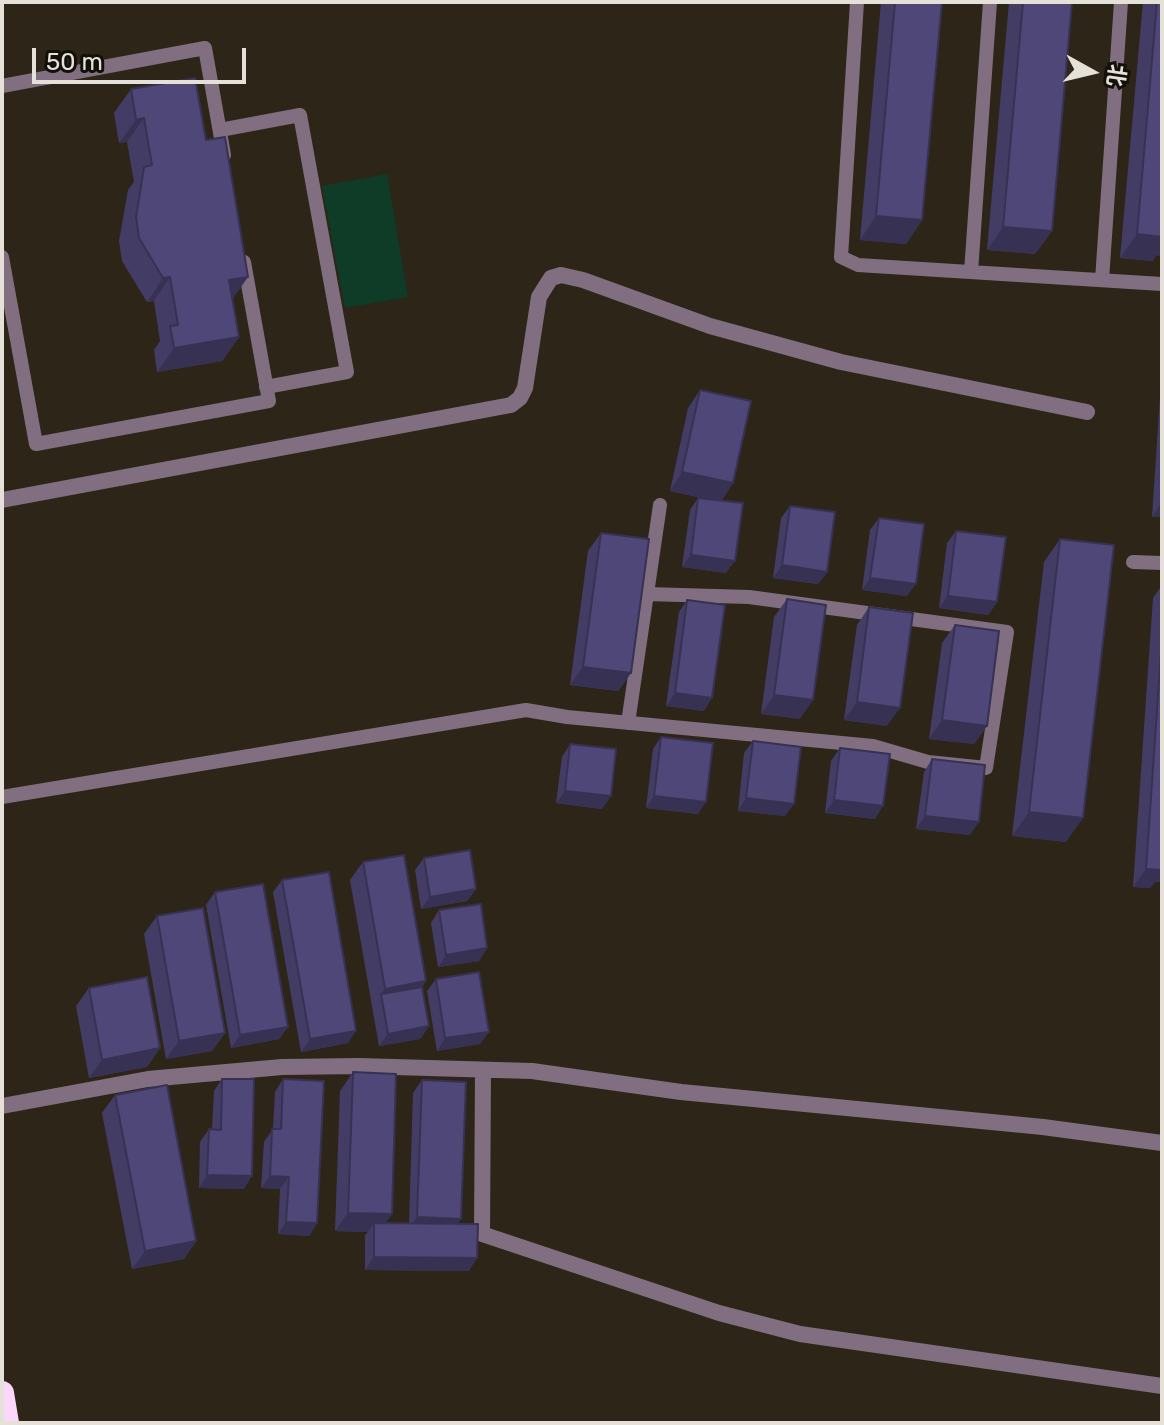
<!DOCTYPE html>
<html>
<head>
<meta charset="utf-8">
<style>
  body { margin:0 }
  #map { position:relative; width:1164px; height:1425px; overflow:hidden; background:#2d2618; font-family:Rubik,"Noto Sans SC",sans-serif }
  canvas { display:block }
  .frame { position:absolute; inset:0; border:4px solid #e5e1d8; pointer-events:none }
  .north { position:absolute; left:1052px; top:32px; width:80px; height:80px; -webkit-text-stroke:6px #131009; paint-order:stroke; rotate:98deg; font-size:22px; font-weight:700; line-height:32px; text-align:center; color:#e5e1d8 }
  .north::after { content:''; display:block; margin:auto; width:28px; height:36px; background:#e5e1d8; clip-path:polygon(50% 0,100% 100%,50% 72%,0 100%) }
  .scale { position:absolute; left:32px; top:48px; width:214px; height:36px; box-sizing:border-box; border:4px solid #e5e1d8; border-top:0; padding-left:10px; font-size:24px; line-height:28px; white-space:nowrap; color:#e5e1d8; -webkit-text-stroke:6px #131009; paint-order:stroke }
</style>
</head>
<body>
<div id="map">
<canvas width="1164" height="1425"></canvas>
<div class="frame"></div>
<div class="north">北</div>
<div class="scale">50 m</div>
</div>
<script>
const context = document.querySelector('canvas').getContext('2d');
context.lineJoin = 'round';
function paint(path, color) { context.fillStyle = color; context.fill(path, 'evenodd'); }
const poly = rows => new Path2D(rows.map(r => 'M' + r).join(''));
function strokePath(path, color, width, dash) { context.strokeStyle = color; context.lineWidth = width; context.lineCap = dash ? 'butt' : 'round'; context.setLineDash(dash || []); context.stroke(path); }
paint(poly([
  [387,174,408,297,345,308,322,186]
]), '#0e3c26');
strokePath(poly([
  [857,2,841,257,858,265,1162,284],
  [2,86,205,48,224,155],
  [220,130,300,115,347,372,266,387],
  [2,257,36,444,269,401,244,262],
  [971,272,990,2],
  [1102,280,1121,2],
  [1133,562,1162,563],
  [628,723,660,505],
  [2,797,526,710,567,717,873,746,928,762,986,768,1007,632,749,597,647,594]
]), '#816f81', 14);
strokePath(poly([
  [2,500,511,405,520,398,525,388,539,297,551,278,561,275,583,280,710,326,841,362,1087,412],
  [483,1070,482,1234,719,1313,800,1334,1162,1386],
  [2,1106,148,1079,282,1067,359,1066,532,1071,681,1092,1043,1127,1162,1143]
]), '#816f81', 16);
strokePath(poly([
  [2,1393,7,1423]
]), '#fcd7fc', 24);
paint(poly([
  [881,2,942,2,922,220,906,244,860,240],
  [1009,2,1072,2,1052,231,1035,254,987,250],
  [1143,2,1162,2,1162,256,1156,255,1153,261,1120,258],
  [131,89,232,300,239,337,222,361,157,372,154,350,160,341,154,301,147,302,122,261,119,241,128,190,134,182,127,142,119,143,114,113],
  [1162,367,1162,517,1152,517],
  [700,390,733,483,721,501,726,573,682,567,690,510,698,498,707,499,670,491,688,408],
  [790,506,827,572,818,584,773,578,781,518],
  [879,518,907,596,862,590,870,530],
  [956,531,997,602,988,615,939,608,947,543],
  [601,533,631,673,618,691,570,685,588,551],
  [1060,539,1066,842,1012,836,1044,562],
  [1162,585,1162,882,1155,882,1150,888,1133,887,1153,598],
  [787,599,800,719,761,714,774,617],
  [687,600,704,711,666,706,679,612],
  [869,607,887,726,844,720,857,625],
  [955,625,987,726,974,744,929,739,942,643],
  [661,737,698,814,646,808,653,749],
  [753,741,785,816,738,811,744,753],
  [570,744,602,809,556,803,562,757],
  [840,748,875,819,825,813,831,761],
  [932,759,970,835,916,829,924,772],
  [424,858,476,889,467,901,421,909,415,870],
  [363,862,426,981,422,987,429,1026,420,1039,379,1046,350,880],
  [282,880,348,1043,301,1052,273,892],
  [215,892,288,1027,279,1039,231,1048,206,905],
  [439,910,487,948,479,961,438,967,431,923],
  [157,916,225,1033,212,1051,166,1059,144,934],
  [436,979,480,1044,437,1051,427,991],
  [89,988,160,1048,147,1067,89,1078,76,1006],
  [353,1072,392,1214,385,1223,409,1223,413,1093,422,1080,469,1271,365,1270,365,1235,368,1232,335,1231,340,1091],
  [222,1079,244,1189,199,1188,200,1142,209,1129,212,1129,214,1091],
  [283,1079,317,1223,309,1236,278,1234,280,1189,261,1188,264,1142,273,1129,275,1092],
  [115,1095,196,1241,184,1259,132,1269,102,1113]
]), '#433d66');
paint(poly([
  [144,118,127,142,119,143,136,120],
  [876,216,922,220,906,244,860,240],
  [1003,227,1052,231,1035,254,987,250],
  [1137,234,1162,237,1162,256,1156,255,1153,261,1120,258],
  [170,277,154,301,147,302,163,278],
  [248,277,232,300,229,280],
  [239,337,222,361,157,372,174,348],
  [682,472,733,483,721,502,670,491],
  [1162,502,1162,517,1152,517],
  [691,555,735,561,726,573,682,567],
  [782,565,827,572,818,584,773,578],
  [870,578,916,584,907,596,862,590],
  [948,596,997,602,988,615,939,608],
  [583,667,631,673,618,691,570,685],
  [675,693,712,698,704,711,666,706],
  [774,695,813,700,800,719,761,714],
  [857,702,900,708,887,726,844,720],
  [942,720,987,726,974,744,929,739],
  [565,791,611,796,602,809,556,803],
  [654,796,706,802,698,814,646,808],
  [746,798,794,804,785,816,738,811],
  [834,800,883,806,875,819,825,813],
  [1029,812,1083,818,1066,842,1012,836],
  [925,816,979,822,970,835,916,829],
  [1162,866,1162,882,1155,882,1150,888,1133,887,1146,869],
  [476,889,467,901,421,909,430,897],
  [487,948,479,961,438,967,446,955],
  [426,981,413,1000,381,994,385,989],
  [429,1026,420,1039,379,1046,388,1034],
  [288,1027,279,1039,231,1048,240,1035],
  [356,1031,348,1043,301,1052,310,1039],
  [489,1032,480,1044,437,1051,445,1038],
  [225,1033,212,1051,166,1059,179,1041],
  [160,1048,147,1067,89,1078,102,1060],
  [207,1175,252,1176,244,1189,199,1188],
  [270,1176,289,1177,280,1189,261,1188],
  [348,1213,392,1214,379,1232,374,1223,368,1232,335,1231],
  [417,1217,461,1219,453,1231,409,1230],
  [286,1222,317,1223,309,1236,278,1234],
  [196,1241,184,1259,132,1269,145,1251],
  [374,1257,477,1258,469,1271,365,1270]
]), '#373253');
const building = poly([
  [895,2,942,2,922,220,876,216,895,2],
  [1023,2,1072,2,1052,231,1003,227,1023,2],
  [1157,2,1162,2,1162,237,1137,234,1157,2],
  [195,78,206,140,225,137,248,277,229,280,239,337,174,348,170,326,178,325,170,277,163,278,139,238,136,217,144,167,152,165,144,118,136,120,131,89,195,78],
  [700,390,751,401,733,483,682,472,700,390],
  [698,498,743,503,735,561,691,555,698,498],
  [790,506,835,512,827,572,782,565,790,506],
  [879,518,924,524,916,584,870,578,879,518],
  [956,531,1006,537,997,602,948,596,956,531],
  [601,533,649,539,631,673,583,667,601,533],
  [1060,539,1114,545,1083,818,1029,812,1060,539],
  [787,599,826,605,813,700,774,695,787,599],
  [687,600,725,605,712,698,675,693,687,600],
  [869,607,913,613,900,708,857,702,869,607],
  [955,625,999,631,987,726,942,720,955,625],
  [1162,638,1162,870,1146,869,1162,638],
  [661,737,713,743,706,802,654,796,661,737],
  [753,741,801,747,794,804,746,798,753,741],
  [570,744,616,749,611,796,565,791,570,744],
  [840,748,890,754,883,806,834,800,840,748],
  [932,759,985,765,979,822,925,816,932,759],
  [470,850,476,889,430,897,424,858,470,850],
  [404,855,426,981,385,989,363,862,404,855],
  [329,872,356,1031,310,1039,282,880,329,872],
  [263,884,288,1027,240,1035,215,892,263,884],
  [481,904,487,948,446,955,439,910,481,904],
  [203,908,225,1033,179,1041,157,916,203,908],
  [479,972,489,1032,445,1038,436,979,479,972],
  [147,977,160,1048,102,1060,89,988,147,977],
  [422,987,429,1026,388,1034,381,994,422,987],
  [353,1072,396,1074,392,1214,348,1213,353,1072],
  [222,1079,254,1079,252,1176,207,1175,209,1129,221,1130,222,1079],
  [283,1079,324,1081,317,1223,286,1222,289,1177,270,1176,272,1129,281,1129,283,1079],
  [422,1080,466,1082,461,1219,417,1217,422,1080],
  [167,1085,196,1241,145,1251,115,1095,167,1085],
  [374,1223,478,1224,477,1258,374,1257,374,1223]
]);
paint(building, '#4e4777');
strokePath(building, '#373253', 2);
</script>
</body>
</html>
